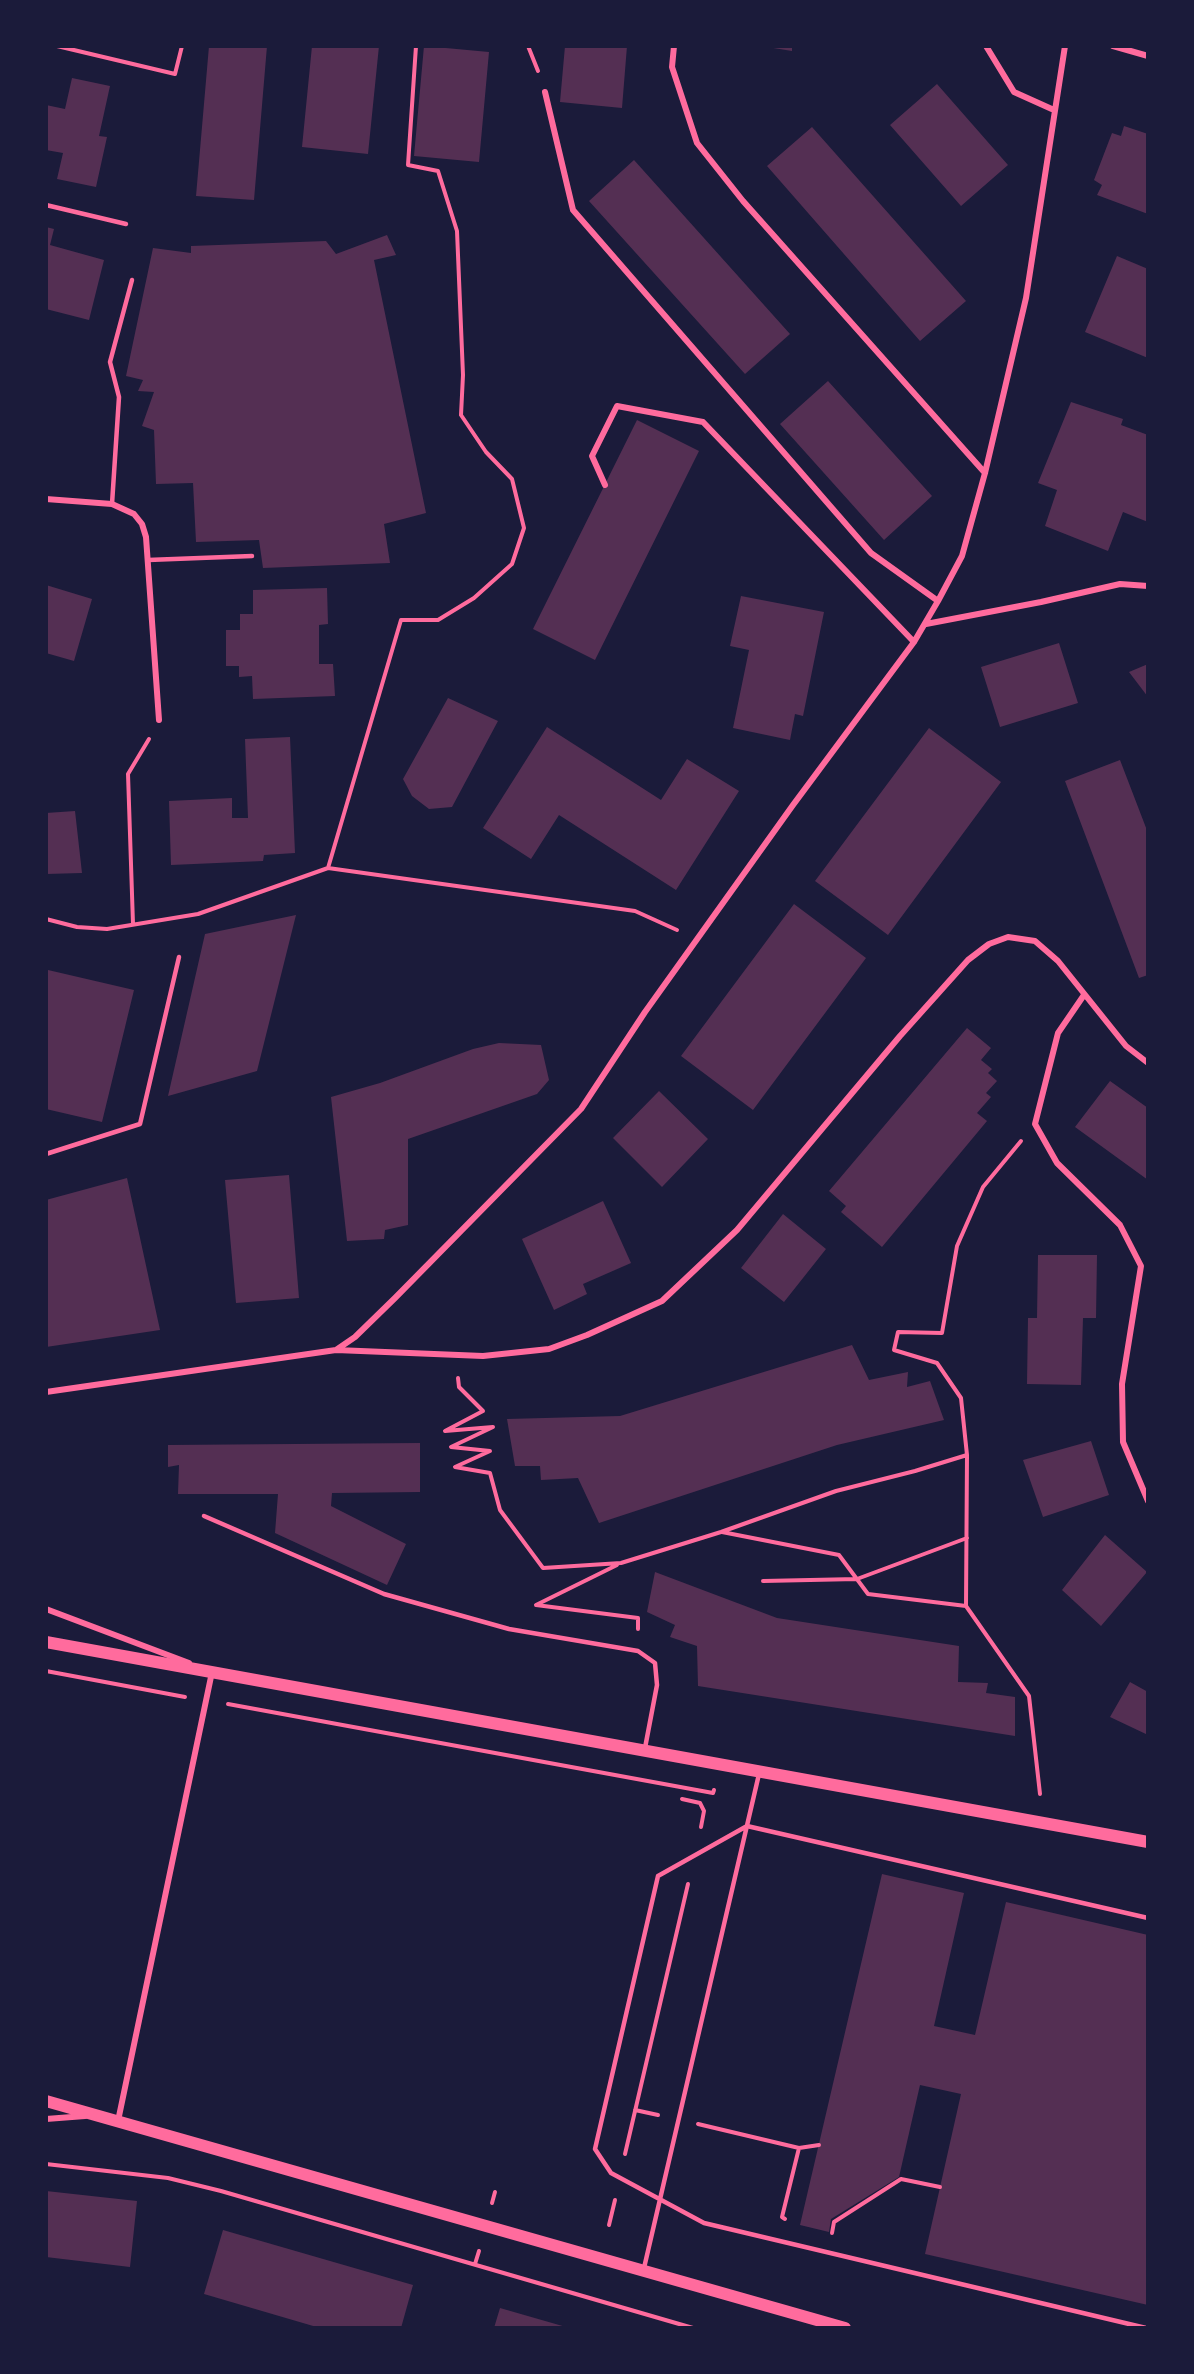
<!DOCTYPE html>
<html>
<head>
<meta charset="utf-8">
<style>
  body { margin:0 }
  #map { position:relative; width:1194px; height:2374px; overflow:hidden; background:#1b1b3a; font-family:"Alegreya Sans",sans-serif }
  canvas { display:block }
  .frame { position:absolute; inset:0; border:48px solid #1b1b3a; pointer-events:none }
</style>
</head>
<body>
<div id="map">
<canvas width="1194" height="2374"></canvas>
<div class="frame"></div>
</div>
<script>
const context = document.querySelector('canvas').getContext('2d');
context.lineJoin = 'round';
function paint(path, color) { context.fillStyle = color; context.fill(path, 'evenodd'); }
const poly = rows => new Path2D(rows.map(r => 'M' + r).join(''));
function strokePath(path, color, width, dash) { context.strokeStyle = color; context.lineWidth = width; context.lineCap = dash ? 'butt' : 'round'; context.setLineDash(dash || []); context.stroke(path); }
paint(poly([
  [209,46,267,46,254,200,196,196],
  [312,46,379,46,368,154,302,147],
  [424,46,489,52,479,162,414,156],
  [565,46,627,46,622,108,560,102],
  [761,46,792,46,792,51],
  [72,78,110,86,99,136,107,137,96,187,57,179,63,153,46,150,46,105,65,109],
  [937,84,1008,165,961,206,890,125],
  [1124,126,1148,134,1148,214,1097,195,1102,185,1094,180,1112,133,1121,136],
  [812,127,966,301,920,341,767,166],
  [634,160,790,334,745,374,589,201],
  [46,227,54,229,50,245,104,260,89,320,46,309],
  [387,235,396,255,374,260,426,513,384,524,390,563,263,568,259,540,196,542,193,483,156,484,154,430,142,426,154,392,138,391,143,380,126,376,153,248,191,253,191,246,326,241,336,254],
  [1117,256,1148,269,1148,358,1085,332],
  [828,381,932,496,884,540,780,424],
  [1071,402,1123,419,1121,425,1148,435,1148,522,1123,512,1108,551,1045,526,1057,490,1038,483],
  [637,420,699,451,595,660,533,629],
  [46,585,92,599,74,661,46,653],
  [327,588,328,624,319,625,319,664,333,664,335,696,253,699,252,676,239,677,239,666,226,666,226,630,240,630,240,614,253,614,253,590],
  [741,596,824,612,803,716,795,714,790,740,733,728,749,650,730,646],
  [1059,643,1078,703,1000,727,981,667],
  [1148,664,1148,697,1129,672],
  [448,698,498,721,452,807,429,809,412,796,403,779],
  [547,727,661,800,687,759,739,791,676,890,559,815,531,859,483,828],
  [929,728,1001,782,888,935,815,881],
  [290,737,295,853,264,855,263,861,171,865,169,801,232,798,232,818,248,818,245,739],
  [1120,760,1148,833,1148,975,1139,978,1065,781],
  [75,811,82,873,46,874,46,813],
  [794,904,866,958,753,1110,681,1056],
  [296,915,257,1071,168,1096,205,934],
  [48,970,134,990,102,1122,46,1109],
  [967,1028,991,1048,981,1060,992,1069,988,1073,997,1081,986,1093,991,1097,977,1113,987,1121,882,1247,841,1212,846,1206,829,1191],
  [499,1043,541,1045,549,1080,537,1094,408,1139,408,1225,385,1230,384,1239,347,1241,331,1097,380,1083,473,1049],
  [1110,1081,1148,1108,1148,1180,1075,1127],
  [659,1091,708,1139,662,1187,613,1138],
  [289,1175,299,1298,236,1303,225,1180],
  [127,1178,160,1330,46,1347,46,1200],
  [603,1201,631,1263,583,1284,587,1294,554,1310,522,1239],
  [783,1214,826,1249,784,1302,741,1268],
  [1038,1255,1097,1255,1096,1318,1083,1318,1081,1385,1027,1384,1028,1318,1037,1318],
  [852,1345,869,1380,908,1372,907,1387,930,1381,944,1420,837,1445,599,1523,578,1478,541,1480,540,1466,515,1466,507,1419,620,1416],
  [1091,1441,1109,1495,1043,1517,1023,1460],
  [420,1443,420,1492,332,1493,331,1506,406,1544,387,1585,275,1533,278,1494,178,1494,179,1465,168,1467,168,1445],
  [1105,1535,1147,1572,1101,1626,1062,1590],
  [655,1572,777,1618,959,1646,958,1682,988,1683,986,1693,1015,1697,1015,1736,698,1686,697,1646,670,1637,675,1625,647,1612],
  [1130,1682,1148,1692,1148,1735,1110,1717],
  [882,1874,964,1893,934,2026,975,2035,1006,1902,1148,1935,1148,2305,925,2254,961,2094,920,2085,899,2177,831,2219,829,2232,800,2225],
  [46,2191,137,2201,130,2267,46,2257],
  [223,2230,413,2285,401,2328,320,2328,204,2294],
  [500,2308,566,2327,566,2328,494,2328]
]), '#542f53');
strokePath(poly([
  [57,46,175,74,182,46],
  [528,46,538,71],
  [328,868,635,911,677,930],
  [46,919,77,927,107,929,198,914,328,868,401,620,438,620,474,598,512,564,524,528,512,479,486,452,461,415,463,375,457,231,438,171,408,165,416,46],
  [133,924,128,774,149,739],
  [1021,1141,983,1187,957,1246,942,1333,898,1332,894,1350,937,1363,961,1398,967,1455,966,1606,1029,1696,1040,1794],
  [458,1378,459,1387,483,1411,445,1431,493,1427,451,1447,490,1451,455,1467,490,1473,500,1510,543,1568,621,1563,721,1532,836,1491,915,1471,967,1455],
  [722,1532,839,1555,868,1594,966,1606],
  [617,1565,536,1605,638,1618,638,1629],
  [763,1581,857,1579,967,1538],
  [46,1671,185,1697],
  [228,1704,713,1793,714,1790],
  [682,1799,700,1803,704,1811,701,1827],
  [635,2110,658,2115],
  [698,2124,799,2148,819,2145],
  [625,2154,688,1884],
  [46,2164,168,2178,221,2191,693,2328],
  [492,2203,495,2192],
  [785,2219,782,2217,799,2148],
  [609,2225,615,2200],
  [832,2233,834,2222,901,2179,940,2187],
  [475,2264,479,2251]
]), '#ff6b9d', 4);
strokePath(poly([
  [46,205,126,224],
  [112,504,119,397,110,362,132,280],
  [148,560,252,556],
  [46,1154,140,1124,179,957],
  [204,1516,384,1594,509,1629,638,1651,655,1663,657,1685,645,1748],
  [644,2268,759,1774],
  [1146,2328,704,2223,611,2173,595,2149,658,1876,747,1826,1148,1918]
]), '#ff6b9d', 4.5);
strokePath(poly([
  [674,46,672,67,697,143,743,201,985,473],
  [986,46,1014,92,1054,110],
  [1113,46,1148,56],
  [545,92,573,210,871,553,938,601],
  [605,485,592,456,617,406,703,422,914,642],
  [46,499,112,504,134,514,142,524,146,537,159,720],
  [926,624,1041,602,1120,584,1148,586],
  [1084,995,1058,1033,1035,1124,1057,1163,1120,1225,1141,1266,1122,1384,1123,1442,1148,1501],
  [336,1350,355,1337,395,1298,581,1109,645,1012,793,805,914,642,938,601,962,556,985,473,1026,298,1065,46],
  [46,1392,336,1350,483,1356,549,1349,587,1335,662,1301,737,1230,900,1036,968,960,989,944,1008,937,1035,941,1058,961,1126,1046,1148,1063],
  [46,1609,189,1663],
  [46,2119,85,2116],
  [118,2121,212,1672]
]), '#ff6b9d', 6);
strokePath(poly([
  [46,1642,1148,1842],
  [46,2101,845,2328]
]), '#ff6b9d', 12);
</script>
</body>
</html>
